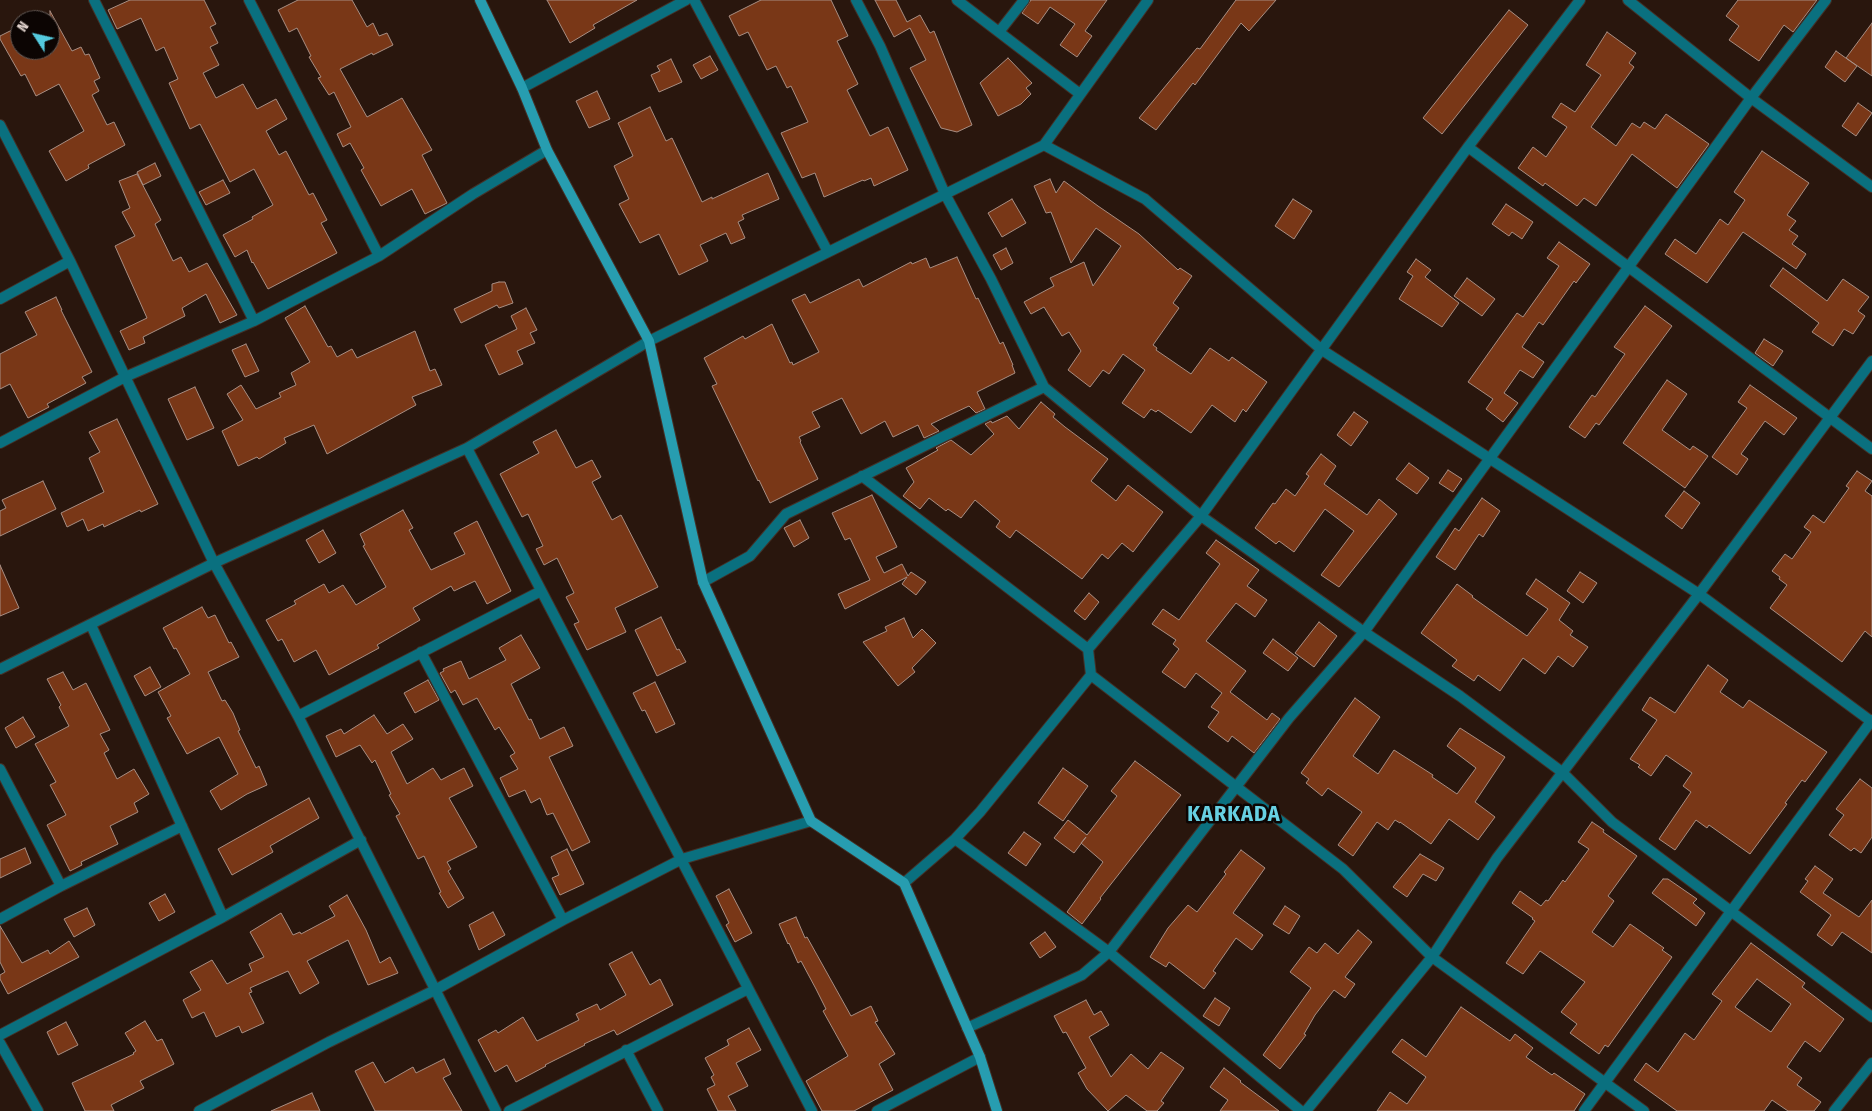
<!DOCTYPE html>
<html>
<head>
<meta charset="utf-8">
<style>
  body { margin:0 }
  #map { position:relative; width:1872px; height:1111px; overflow:hidden; background:#29160d; font-family:"Fira Sans Condensed",sans-serif }
  canvas { display:block }
  .north { position:absolute; left:10px; top:10px; width:50px; height:50px; box-sizing:border-box; background:#0c0503; border:1px solid #625955; border-radius:50%; rotate:305deg; font-size:14px; font-weight:700; line-height:20px; text-align:center; color:#e4d6d0 }
  .north::after { content:''; display:block; margin:auto; width:18px; height:22px; background:#54cade; clip-path:polygon(50% 0,100% 100%,50% 72%,0 100%) }
</style>
</head>
<body>
<div id="map">
<canvas width="1872" height="1111"></canvas>
<div class="north">N</div>
</div>
<script>
const context = document.querySelector('canvas').getContext('2d');
context.lineJoin = 'round';
function paint(path, color) { context.fillStyle = color; context.fill(path, 'evenodd'); }
const poly = rows => new Path2D(rows.map(r => 'M' + r).join(''));
function strokePath(path, color, width, dash) { context.strokeStyle = color; context.lineWidth = width; context.lineCap = dash ? 'butt' : 'round'; context.setLineDash(dash || []); context.stroke(path); }
function drawText(font, color, halo, rows, align = 'center') {
  context.font = font + ' "Fira Sans Condensed",sans-serif'; context.lineWidth = 5; context.setLineDash([]); context.textBaseline = 'middle'; context.strokeStyle = halo; context.fillStyle = color; for (const [text, x, y, turn = 0] of rows) {
    context.save(); context.translate(x, y); context.rotate((+turn || 0) * Math.PI / 180); context.textAlign = isNaN(turn) ? turn : align; if (halo) context.strokeText(text, 0, 0); context.fillText(text, 0, 0); context.restore();
  }
}
const building = poly([
  [130,0,204,0,216,24,210,27,218,43,210,47,219,65,203,73,216,98,243,84,257,109,276,99,287,119,266,131,279,155,286,151,309,195,313,193,327,220,321,223,337,253,268,289,253,262,252,263,247,250,235,257,223,235,253,219,252,217,273,205,254,169,230,182,200,124,190,129,169,83,178,79,164,47,156,51,141,18,117,29,108,10,130,0],
  [298,0,352,0,367,27,373,23,379,36,387,33,393,45,373,55,372,53,340,69,367,117,402,98,432,150,422,155,447,203,425,214,412,189,381,206,361,170,364,168,350,143,343,147,337,134,351,127,334,92,329,95,318,78,321,77,309,57,311,56,297,28,289,32,278,10,298,0],
  [547,0,637,0,593,25,595,28,570,43,547,0],
  [761,0,831,0,848,36,837,41,858,84,847,90,870,136,888,127,908,170,874,186,871,178,864,181,863,180,824,197,815,173,802,178,781,133,808,122,791,86,787,88,776,66,767,70,748,32,739,36,729,16,761,0],
  [875,0,896,0,907,22,920,15,930,33,934,31,972,125,957,132,941,128,910,68,926,60,910,28,894,37,875,0],
  [1031,0,1107,0,1085,31,1092,36,1077,57,1060,45,1075,24,1050,7,1038,24,1022,13,1031,0],
  [1236,0,1276,0,1249,31,1241,23,1195,85,1193,83,1156,130,1139,118,1197,48,1200,49,1236,0],
  [1738,0,1817,0,1793,32,1784,25,1759,61,1729,40,1739,26,1726,16,1738,0],
  [1509,10,1528,25,1442,134,1423,118,1509,10],
  [50,11,72,51,81,47,85,55,89,54,100,78,94,81,99,91,92,95,107,125,114,122,125,145,88,165,89,168,66,181,49,151,84,131,59,84,36,96,25,74,21,76,0,39,0,36,20,26,20,50,50,50,50,11],
  [1872,23,1872,76,1846,58,1872,23],
  [1607,32,1636,53,1629,63,1634,67,1591,127,1616,146,1632,123,1640,128,1644,122,1655,129,1666,114,1709,144,1677,188,1632,154,1596,206,1584,198,1577,206,1545,183,1543,186,1518,168,1533,147,1546,157,1567,127,1552,117,1561,103,1575,112,1601,75,1586,65,1607,32],
  [1836,51,1857,66,1845,82,1825,67,1836,51],
  [710,56,718,70,701,79,693,65,710,56],
  [1008,58,1032,83,1026,88,1031,94,1021,104,998,116,980,83,1008,58],
  [671,59,682,82,659,92,651,75,660,71,657,66,671,59],
  [597,91,610,119,589,128,576,101,597,91],
  [1858,103,1872,113,1856,136,1842,126,1858,103],
  [650,107,666,141,672,138,702,202,712,197,712,199,768,173,779,199,742,215,744,219,738,222,745,238,731,244,726,233,700,245,708,261,679,275,659,234,640,243,619,204,629,199,614,166,633,156,618,123,650,107],
  [1762,151,1809,183,1787,215,1796,221,1789,230,1798,236,1792,244,1806,254,1796,269,1743,232,1707,283,1665,254,1675,239,1696,254,1720,219,1728,225,1745,200,1734,192,1762,151],
  [155,163,161,176,143,185,137,172,155,163],
  [137,174,161,220,155,224,173,261,181,257,189,272,207,263,237,315,220,323,206,294,182,308,185,316,143,337,145,343,129,350,120,331,147,318,115,246,135,236,122,212,130,208,119,181,137,174],
  [1050,179,1056,193,1064,181,1098,206,1139,234,1178,270,1180,268,1192,276,1173,303,1179,308,1153,345,1157,348,1156,350,1191,374,1210,348,1229,361,1232,357,1267,382,1246,412,1243,409,1235,422,1212,405,1191,433,1158,410,1156,412,1151,409,1144,418,1122,403,1145,370,1123,354,1109,374,1103,370,1090,387,1068,370,1081,351,1069,332,1062,336,1044,307,1031,314,1024,302,1054,286,1050,278,1084,262,1093,286,1121,246,1096,228,1071,263,1051,212,1046,213,1034,186,1050,179],
  [223,180,230,193,206,205,199,192,223,180],
  [1012,199,1026,223,1002,237,988,213,1012,199],
  [1293,199,1312,211,1294,239,1275,226,1293,199],
  [1506,204,1533,222,1522,239,1512,232,1509,236,1492,224,1506,204],
  [1559,242,1590,264,1576,283,1574,281,1543,325,1539,322,1522,347,1544,362,1533,378,1520,370,1504,393,1518,403,1503,422,1486,409,1493,399,1468,382,1517,313,1523,317,1550,279,1559,266,1547,258,1559,242],
  [1006,248,1013,263,1001,270,993,255,1006,248],
  [957,257,976,299,978,298,1000,344,1003,342,1013,365,1012,365,1015,373,977,392,985,409,976,413,969,406,954,413,931,424,939,431,924,438,918,425,893,437,885,421,861,434,842,398,812,412,820,427,799,437,801,441,800,442,818,479,770,503,759,480,758,481,712,386,717,384,704,358,743,336,745,339,772,324,790,363,792,362,793,365,819,352,792,300,805,294,810,303,859,279,863,287,911,262,912,264,926,258,930,268,957,257],
  [1416,259,1431,270,1425,277,1459,303,1442,327,1399,299,1413,276,1407,272,1416,259],
  [1783,268,1827,301,1843,279,1869,297,1858,311,1865,316,1853,334,1844,329,1833,346,1812,332,1819,323,1770,286,1783,268],
  [1467,278,1495,299,1482,316,1454,296,1467,278],
  [499,282,505,282,513,303,499,308,497,305,461,323,454,309,492,291,492,284,499,282],
  [56,297,62,310,61,310,92,372,82,377,86,383,47,404,49,407,28,418,10,384,0,389,0,354,37,335,25,312,56,297],
  [305,306,328,347,331,346,337,357,352,349,357,358,415,331,430,371,435,369,442,385,412,397,416,405,327,454,314,425,284,438,286,443,259,459,257,457,238,466,222,431,243,420,227,394,241,385,256,409,281,397,279,393,296,385,291,373,310,362,285,318,305,306],
  [1645,306,1672,326,1599,425,1596,423,1585,438,1569,427,1592,395,1595,397,1625,354,1614,347,1645,306],
  [526,308,537,330,530,333,535,343,517,351,523,364,499,375,485,345,517,329,511,316,526,308],
  [1764,339,1783,351,1773,366,1755,353,1764,339],
  [246,344,259,371,245,377,232,350,246,344],
  [1667,380,1687,394,1662,430,1690,450,1693,446,1708,456,1685,488,1623,443,1667,380],
  [1750,385,1797,418,1784,435,1765,421,1741,454,1748,459,1737,475,1712,457,1747,408,1738,402,1750,385],
  [195,387,214,428,187,440,168,399,195,387],
  [1041,402,1055,414,1053,417,1065,427,1108,459,1091,481,1116,501,1128,485,1163,512,1133,552,1122,543,1108,559,1102,554,1082,579,1016,530,1010,538,996,527,1000,521,975,500,961,518,948,509,946,511,929,498,920,509,903,496,914,482,906,468,938,450,936,448,951,440,971,455,994,434,985,424,991,421,992,423,1007,416,1019,429,1041,402],
  [1354,412,1368,422,1351,446,1337,435,1354,412],
  [117,419,158,504,141,512,140,510,104,527,103,524,88,531,83,519,67,527,61,513,104,492,89,458,100,452,89,432,117,419],
  [556,430,576,468,592,460,601,477,592,482,612,520,621,515,658,587,615,608,626,632,587,650,574,624,579,622,566,597,574,593,557,558,544,565,536,549,543,546,528,514,522,517,500,474,539,453,533,442,556,430],
  [1321,454,1336,466,1324,484,1367,515,1379,499,1397,514,1339,587,1321,575,1354,531,1325,509,1294,552,1279,541,1276,544,1255,528,1273,503,1275,504,1286,489,1295,496,1309,476,1306,474,1321,454],
  [1409,463,1429,478,1417,494,1396,479,1409,463],
  [1448,470,1462,479,1453,492,1439,483,1448,470],
  [1857,471,1872,481,1865,491,1872,496,1872,637,1865,631,1842,662,1770,608,1787,585,1779,579,1780,577,1772,571,1785,554,1792,559,1811,532,1804,527,1813,515,1824,523,1849,488,1846,486,1857,471],
  [43,481,56,509,0,536,0,511,6,508,2,500,43,481],
  [1684,491,1700,503,1682,529,1665,516,1684,491],
  [872,495,897,547,876,557,884,573,902,564,908,576,911,572,926,582,916,595,902,584,907,577,845,609,838,594,870,580,850,538,845,540,832,513,872,495],
  [1482,498,1500,511,1483,537,1479,534,1455,570,1436,557,1455,528,1459,531,1482,498],
  [403,510,413,528,409,530,431,570,465,554,454,533,477,521,511,591,487,604,475,581,454,591,451,586,413,608,420,620,377,645,379,648,329,675,316,650,294,662,282,639,278,641,266,620,296,604,294,601,324,584,329,593,343,585,356,605,386,587,363,546,365,545,360,534,403,510],
  [800,520,809,538,794,547,784,528,800,520],
  [323,530,336,553,319,563,306,540,323,530],
  [1216,540,1259,570,1247,586,1267,600,1255,617,1236,603,1206,641,1246,671,1230,692,1267,720,1272,713,1280,719,1254,753,1232,736,1228,742,1208,727,1219,712,1211,707,1222,693,1196,673,1185,688,1162,672,1179,649,1173,644,1176,640,1152,624,1163,609,1179,620,1220,564,1206,553,1216,540],
  [0,565,19,608,0,616,0,565],
  [1580,572,1597,583,1583,603,1567,591,1580,572],
  [1536,579,1570,603,1559,620,1573,631,1570,635,1588,647,1573,667,1558,656,1545,674,1523,658,1500,691,1478,675,1474,681,1452,666,1457,660,1421,633,1457,584,1473,596,1472,597,1527,636,1548,609,1526,594,1536,579],
  [1089,593,1099,602,1085,620,1074,611,1089,593],
  [202,607,208,618,215,615,229,643,231,642,239,657,208,672,222,701,225,700,233,713,240,730,238,731,256,768,259,766,267,785,247,794,221,810,210,791,238,774,219,737,187,754,167,718,171,716,158,692,190,674,176,648,174,649,163,628,202,607],
  [661,617,677,650,679,649,686,662,657,676,635,630,661,617],
  [904,618,913,638,922,629,936,643,912,668,915,672,898,686,863,642,887,631,885,627,904,618],
  [1319,622,1337,636,1314,667,1295,653,1319,622],
  [521,635,540,668,511,684,529,720,531,719,540,739,564,727,573,746,549,757,590,842,572,851,553,813,547,815,540,798,531,803,525,790,509,797,500,778,518,769,510,756,515,753,499,727,495,730,477,698,463,705,455,690,451,693,440,673,444,671,443,669,461,661,469,679,506,660,499,648,521,635],
  [1273,639,1298,658,1288,671,1263,653,1273,639],
  [1708,665,1728,680,1720,692,1743,708,1749,700,1827,752,1805,782,1802,780,1785,803,1787,804,1750,854,1709,825,1707,828,1696,820,1675,850,1659,839,1691,792,1683,786,1692,773,1666,755,1651,776,1638,767,1640,765,1630,759,1657,720,1642,710,1650,697,1675,713,1708,665],
  [150,667,161,687,145,696,134,676,150,667],
  [63,672,73,690,86,683,110,730,100,734,109,750,104,753,117,779,134,769,149,794,134,803,138,812,110,826,118,844,81,862,82,865,70,871,47,825,66,815,50,785,56,782,35,744,69,726,59,707,61,705,47,679,63,672],
  [428,680,439,700,415,713,404,693,428,680],
  [655,682,675,724,656,733,645,710,642,711,633,693,655,682],
  [1355,698,1380,717,1353,756,1378,774,1394,750,1433,775,1432,777,1457,794,1476,768,1447,746,1460,728,1505,757,1475,802,1495,817,1478,840,1449,819,1431,844,1400,822,1400,823,1395,820,1388,830,1377,822,1353,856,1338,845,1362,812,1328,788,1322,796,1306,783,1309,779,1301,773,1355,698],
  [374,715,387,734,403,724,413,739,391,752,407,784,433,768,441,780,464,768,473,786,449,798,477,847,447,862,451,869,448,871,464,898,448,908,439,893,441,892,424,856,418,859,396,816,400,814,389,795,391,794,375,760,372,763,360,745,336,757,326,736,341,729,344,734,374,715],
  [23,717,35,737,16,748,5,728,23,717],
  [1135,761,1181,795,1100,898,1101,899,1082,924,1067,912,1103,862,1081,843,1086,837,1074,853,1054,838,1068,820,1087,835,1117,796,1111,791,1135,761],
  [1063,768,1088,786,1063,821,1038,803,1063,768],
  [1860,779,1872,788,1872,837,1861,853,1854,848,1851,851,1829,835,1844,815,1836,809,1860,779],
  [309,798,319,818,270,846,273,852,232,875,218,849,309,798],
  [1592,822,1604,830,1603,832,1637,856,1608,896,1614,901,1592,932,1613,947,1630,924,1664,948,1662,950,1672,957,1608,1047,1605,1045,1599,1054,1570,1033,1577,1024,1561,1012,1585,982,1540,951,1523,974,1506,963,1535,921,1532,919,1533,918,1512,903,1520,891,1541,906,1546,900,1548,901,1563,880,1565,882,1589,849,1578,842,1592,822],
  [1024,832,1041,844,1026,866,1008,853,1024,832],
  [25,848,31,863,0,878,0,859,25,848],
  [567,849,584,884,560,895,552,878,559,875,551,857,567,849],
  [1241,850,1265,868,1233,913,1263,935,1252,950,1236,938,1213,971,1216,973,1204,989,1169,962,1166,967,1150,957,1168,928,1188,905,1197,912,1226,874,1224,872,1241,850],
  [1420,854,1444,868,1436,881,1423,874,1407,897,1393,887,1420,854],
  [1815,866,1833,879,1823,893,1859,917,1872,900,1872,953,1842,932,1832,946,1817,935,1831,915,1800,892,1808,881,1805,879,1815,866],
  [1663,879,1668,879,1697,899,1693,903,1705,913,1696,926,1652,893,1663,879],
  [729,889,752,933,735,942,726,925,729,923,716,896,729,889],
  [165,894,175,912,159,921,149,903,165,894],
  [347,895,366,930,380,963,390,957,398,973,368,985,348,940,307,961,319,983,300,994,288,971,250,988,252,992,249,993,264,1023,242,1033,239,1026,216,1037,204,1012,192,1018,183,1000,201,990,190,972,212,960,227,984,252,971,249,964,264,957,250,932,281,913,293,935,300,932,301,934,335,916,329,906,347,895],
  [1285,906,1300,916,1289,934,1273,924,1285,906],
  [87,908,95,925,74,937,64,919,87,908],
  [493,912,505,935,479,950,469,925,493,912],
  [796,917,805,938,807,937,851,1016,871,1006,878,1021,875,1022,895,1054,879,1064,893,1090,854,1111,822,1111,806,1081,848,1056,823,1011,826,1009,816,989,801,961,798,963,789,943,788,944,779,924,796,917],
  [0,926,22,963,48,950,50,954,69,941,79,957,8,994,0,979,0,975,5,972,0,962,0,926],
  [1358,930,1372,942,1345,977,1355,984,1345,998,1334,990,1315,1015,1304,1034,1306,1035,1280,1069,1263,1055,1311,988,1290,972,1309,947,1317,953,1325,943,1338,954,1358,930],
  [1045,932,1056,947,1040,958,1030,943,1045,932],
  [1751,943,1805,983,1802,987,1844,1019,1820,1052,1805,1041,1787,1067,1802,1078,1797,1085,1821,1102,1814,1111,1788,1111,1772,1100,1764,1111,1677,1111,1634,1080,1646,1063,1658,1072,1685,1033,1694,1040,1722,1001,1712,994,1751,943],
  [1757,979,1791,1004,1771,1032,1735,1007,1757,979],
  [632,952,650,985,660,979,673,1005,617,1035,614,1030,584,1044,585,1045,545,1065,546,1066,516,1082,507,1065,495,1072,478,1040,496,1030,498,1033,523,1017,537,1041,579,1020,576,1014,597,1004,600,1010,626,995,609,964,632,952],
  [1215,998,1230,1008,1219,1026,1203,1016,1215,998],
  [1086,1000,1094,1015,1101,1011,1109,1025,1089,1037,1111,1077,1131,1054,1148,1069,1161,1052,1184,1068,1161,1101,1164,1103,1157,1111,1147,1111,1126,1095,1108,1111,1087,1089,1078,1073,1086,1068,1066,1032,1063,1033,1054,1016,1086,1000],
  [1461,1007,1510,1041,1515,1034,1533,1048,1526,1057,1552,1075,1554,1073,1585,1094,1574,1111,1377,1111,1390,1092,1407,1104,1426,1077,1392,1052,1402,1039,1426,1057,1461,1007],
  [145,1021,157,1041,162,1039,174,1064,140,1081,144,1088,111,1105,114,1111,85,1111,72,1083,134,1054,133,1053,136,1051,125,1033,145,1021],
  [66,1022,78,1045,58,1055,47,1032,66,1022],
  [749,1028,761,1050,736,1063,748,1086,728,1096,736,1111,718,1111,707,1089,715,1085,711,1077,714,1075,705,1058,729,1045,727,1040,749,1028],
  [444,1059,451,1074,443,1078,462,1111,375,1111,355,1071,373,1062,385,1083,413,1067,416,1073,444,1059],
  [1224,1068,1241,1081,1240,1082,1279,1111,1220,1111,1228,1100,1210,1087,1224,1068],
  [312,1093,320,1111,271,1111,312,1093]
]);
paint(building, '#793717');
strokePath(building, '#a88e83', 1);
const street = poly([
  [94,0,254,321],
  [249,0,379,256],
  [694,0,828,252],
  [856,0,880,46,945,194,991,279,1044,387],
  [957,0,1080,94],
  [1628,0,1751,98,1872,187],
  [999,32,1024,0],
  [522,88,686,0],
  [0,125,70,261,214,563,298,716,496,1111],
  [1044,145,1145,199,1322,350,1699,594,1872,722],
  [1468,147,1872,449],
  [0,299,70,261],
  [0,443,125,377,254,321,379,256,473,194,547,150],
  [467,448,812,1111],
  [862,476,1088,649],
  [703,582,750,556,786,514,1044,387,1201,516,1364,632,1460,696,1562,772,1612,822,1872,1017],
  [91,625,223,917],
  [421,652,563,920],
  [0,669,214,563,467,448,649,341,1044,145,1148,0],
  [1091,675,1343,869,1432,957,1644,1111],
  [298,716,541,591],
  [0,769,61,886],
  [955,839,1109,952,1301,1111],
  [904,883,955,839,980,812,1091,675,1088,649,1201,516,1468,147,1580,0],
  [0,919,61,886,182,826],
  [967,1028,1082,975,1109,952,1289,718,1364,632,1751,98,1826,0],
  [0,1035,223,917,361,840],
  [0,1043,38,1111],
  [626,1050,658,1111],
  [199,1111,329,1042,435,990,563,920,682,859,811,821],
  [509,1111,748,989],
  [877,1111,980,1057],
  [1306,1111,1432,957,1497,858,1699,594,1872,361],
  [1584,1111,1872,720],
  [1834,1111,1872,1063]
]);
const secondary = poly([
  [480,0,522,88,547,150,649,341,703,582,811,821,904,883,980,1057,997,1111]
]);
strokePath(street, '#433128', 12);
strokePath(secondary, '#433128', 12);
strokePath(street, '#0a707f', 10);
strokePath(secondary, '#279db0', 10);
context.letterSpacing = '1px';
drawText('bold 22px', '#67d0e2', '#0c0503', [
  ["KARKADA",1234,815]
]);
context.letterSpacing = '0px';
</script>
</body>
</html>
